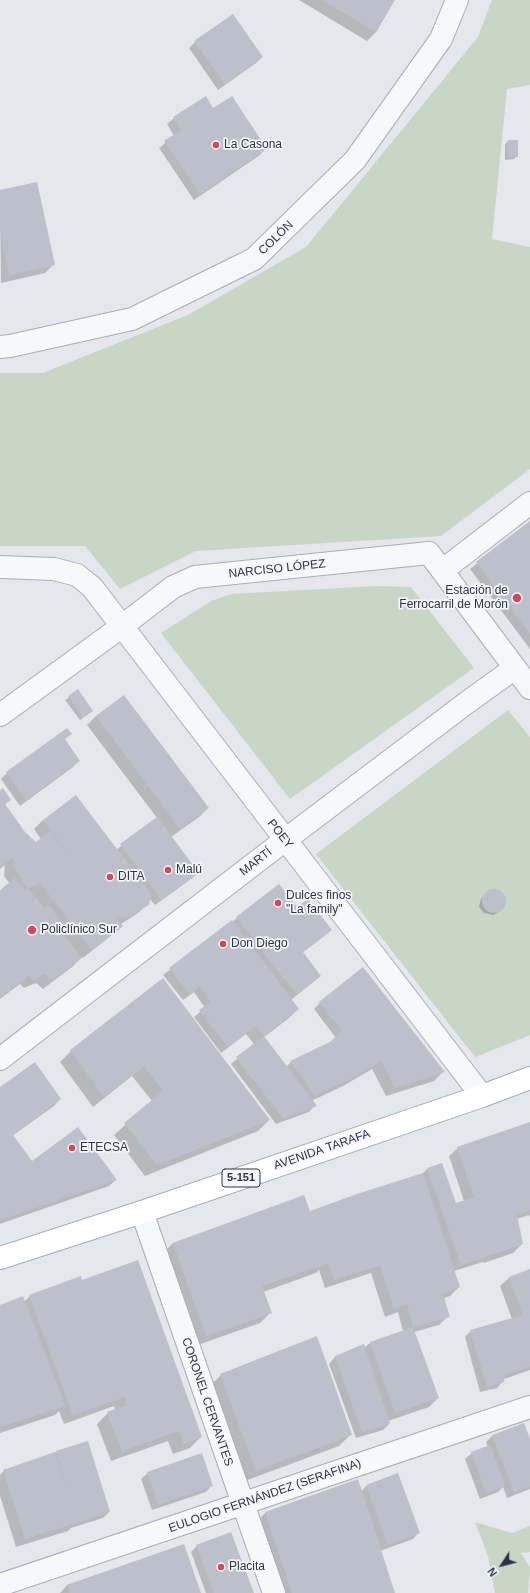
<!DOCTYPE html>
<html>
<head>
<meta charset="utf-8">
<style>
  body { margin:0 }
  #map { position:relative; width:530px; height:1593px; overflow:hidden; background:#e4e7ec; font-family:Arial,sans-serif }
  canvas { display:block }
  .north { position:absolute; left:482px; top:1545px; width:40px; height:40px; -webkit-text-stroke:3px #f4f6f9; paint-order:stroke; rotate:234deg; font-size:11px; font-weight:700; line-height:16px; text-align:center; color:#2b3445 }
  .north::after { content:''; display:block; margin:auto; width:14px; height:18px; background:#2b3445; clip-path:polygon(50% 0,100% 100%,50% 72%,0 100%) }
</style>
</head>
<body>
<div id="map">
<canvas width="530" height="1593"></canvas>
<div class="north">N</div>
</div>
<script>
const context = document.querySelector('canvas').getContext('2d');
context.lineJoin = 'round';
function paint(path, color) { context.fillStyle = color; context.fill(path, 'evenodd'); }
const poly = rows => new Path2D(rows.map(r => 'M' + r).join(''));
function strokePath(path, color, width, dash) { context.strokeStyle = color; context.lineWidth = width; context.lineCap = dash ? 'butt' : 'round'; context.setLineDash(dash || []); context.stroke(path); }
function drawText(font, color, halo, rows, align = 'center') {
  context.font = font + ' Arial,sans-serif'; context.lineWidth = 3.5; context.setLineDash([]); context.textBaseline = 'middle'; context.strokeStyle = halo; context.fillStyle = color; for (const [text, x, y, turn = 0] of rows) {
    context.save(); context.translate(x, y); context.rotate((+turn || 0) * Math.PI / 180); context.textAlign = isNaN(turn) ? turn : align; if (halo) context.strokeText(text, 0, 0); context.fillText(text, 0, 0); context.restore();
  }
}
paint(poly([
  [492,0,530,0,530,85,507,89,492,239,530,247,530,469,441,536,196,551,120,589,85,546,0,546,0,373,43,373,188,315,306,247,478,37],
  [377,586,411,587,474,668,290,799,161,633,211,601,231,594],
  [508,710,530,737,530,1035,475,1057,316,854],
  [475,1522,512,1533,530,1526,530,1552,521,1553,530,1567,528,1593,495,1593,488,1556]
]), '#c9d6c5');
paint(poly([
  [299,0,394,0,376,32,367,41],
  [195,42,262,57,256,63,218,90,189,48],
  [205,98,213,110,266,148,260,155,194,200,159,148,174,136,167,124,174,118],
  [508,141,517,156,514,159,505,160,505,144],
  [0,191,54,264,45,273,1,283],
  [530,522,530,649,470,569],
  [78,691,92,711,80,720,65,700],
  [124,696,208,808,199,817,171,837,197,873,191,879,155,905,149,898,148,904,138,913,121,924,122,926,113,934,83,958,82,957,72,967,43,989,36,983,24,988,20,984,0,999,0,891,10,884,4,876,5,865,0,869,0,791,10,799,4,805,24,833,36,843,41,839,34,829,43,820,116,850,157,818,87,725,96,716],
  [70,734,64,740,79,760,73,767,20,806,1,779,7,773],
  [489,890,499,891,504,896,505,903,504,907,494,915,484,913,479,907,481,899],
  [297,909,324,936,302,953,320,976,291,1000,298,1009,289,1018,263,1038,286,1067,291,1062,330,1043,336,1038,314,1009,320,1003,443,1072,434,1081,386,1096,372,1069,343,1086,311,1101,315,1105,309,1112,276,1124,231,1064,254,1044,246,1034,221,1053,194,1017,205,1008,194,992,183,1000,163,975,237,918],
  [163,979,269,1120,258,1131,145,1176,114,1135,152,1101,132,1076,93,1107,60,1062,71,1051],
  [0,1088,60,1099,54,1106,12,1136,31,1162,116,1180,109,1186,0,1224],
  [530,1123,530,1217,529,1215,517,1219,522,1244,513,1253,484,1263,483,1262,454,1271,459,1287,450,1296,444,1298,448,1316,439,1325,414,1332,438,1398,429,1407,388,1421,389,1424,383,1430,356,1438,329,1364,335,1357,363,1345,364,1348,370,1343,403,1331,398,1312,385,1317,371,1273,325,1288,319,1270,316,1273,263,1292,271,1312,260,1323,195,1346,162,1254,173,1243,304,1196,310,1213,422,1174,427,1169,455,1204,464,1201,449,1156,458,1148],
  [530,1270,530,1370,504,1379,503,1381,497,1388,480,1392,465,1337,471,1331,512,1319,500,1286,509,1278],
  [30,1296,201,1437,190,1448,173,1454,168,1441,111,1461,97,1424,108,1413,115,1410,114,1406,64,1424,59,1411,55,1415,0,1433,0,1305,24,1302],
  [221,1375,350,1435,339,1446,245,1481,210,1386],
  [492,1436,530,1441,530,1489,507,1498,503,1487,498,1492,480,1499,465,1459,472,1453,488,1447,486,1442],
  [56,1452,109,1512,103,1518,71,1528,68,1531,16,1547,0,1496,0,1475,4,1471],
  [148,1473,212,1485,206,1492,152,1510,141,1479],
  [366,1486,419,1532,413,1539,380,1551,394,1593,278,1593,255,1524,265,1513,361,1492],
  [183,1545,200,1593,60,1593,67,1585],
  [197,1546,253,1593,206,1593,191,1552]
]), '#0003');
paint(poly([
  [322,0,395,0,376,32],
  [233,14,263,57,225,84,194,41],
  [206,96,213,108,232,96,267,149,200,194,164,141,181,130,173,117],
  [508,140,518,140,518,157,508,157],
  [37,182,55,265,9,275,0,231,0,190],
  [530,521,530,634,476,562],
  [78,689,93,711,83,718,68,696],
  [124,695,209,808,180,829,96,716],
  [67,728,72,734,65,739,80,761,26,800,6,772],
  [3,788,11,800,5,804,25,832,36,842,50,831,82,872,43,820,76,795,151,894,149,905,126,918,116,917,123,926,92,950,40,883,28,888,13,867,13,858,0,867,0,790],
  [157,817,199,873,162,900,120,844],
  [15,878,24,890,28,888,44,909,49,905,66,929,62,932,82,958,52,980,45,974,33,980,29,976,0,998,0,890],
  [279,884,297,907,308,899,332,930,303,952,321,976,297,995,236,917],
  '482 901a12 12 0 1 1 24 0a12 12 0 1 1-24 0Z',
  [232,920,299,1009,264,1036,256,1026,228,1047,199,1010,211,1002,200,987,190,995,169,968],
  [363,967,445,1072,395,1088,381,1061,353,1078,315,1095,290,1061,330,1042,342,1031,319,1002],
  [163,978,270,1120,157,1165,124,1123,163,1091,144,1066,104,1097,70,1050],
  [264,1036,317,1106,283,1118,236,1057],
  [35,1062,61,1099,13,1135,32,1161,78,1127,117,1180,0,1220,0,1087],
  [530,1122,530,1210,517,1215,523,1244,461,1265,427,1168,442,1163,456,1203,474,1197,457,1147],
  [423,1173,460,1287,443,1294,450,1317,413,1327,407,1304,394,1309,380,1265,334,1280,328,1263,262,1286,272,1313,206,1336,173,1243,304,1195,310,1211,357,1194],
  [138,1260,202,1437,184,1444,179,1431,122,1451,107,1412,128,1405,125,1397,73,1415,29,1295,81,1276,82,1280],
  [530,1269,530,1366,505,1375,504,1382,487,1387,470,1330,523,1315,509,1277],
  [23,1296,65,1406,0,1427,0,1305],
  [413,1327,439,1398,395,1413,370,1342],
  [317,1336,352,1435,256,1471,220,1374],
  [364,1344,390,1424,362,1432,335,1356],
  [524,1423,530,1439,530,1486,514,1492,492,1435],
  [88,1441,110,1512,25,1539,3,1470,55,1452,71,1499,56,1451],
  [490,1445,505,1486,486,1493,471,1452],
  [202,1453,213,1486,158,1505,147,1472],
  [398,1473,420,1533,388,1545,366,1485],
  [358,1479,395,1593,292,1593,265,1512],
  [231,1532,254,1593,214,1593,196,1545],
  [184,1544,201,1593,70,1593,67,1585]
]), '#bbc0ca');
const minor = poly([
  [0,347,10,346,132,319,254,259,355,160,441,39,457,0],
  [0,567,54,569,77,575,92,587,482,1096],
  [443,570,530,503],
  [0,715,121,627,173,587,195,577,429,553,530,688],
  [0,1059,285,840,469,701,515,668],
  [142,1212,274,1593],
  [0,1585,530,1407]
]);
const major = poly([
  [0,1258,142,1212,482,1096,530,1078]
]);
strokePath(minor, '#a9aeb7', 24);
strokePath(major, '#a3abb8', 24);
strokePath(minor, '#f7f8fa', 22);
strokePath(major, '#fff', 22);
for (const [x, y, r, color] of [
  [216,145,4,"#d1495b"],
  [517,598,5,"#d1495b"],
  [168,870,4,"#d1495b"],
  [110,877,4,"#d1495b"],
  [278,903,4,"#d1495b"],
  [32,930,5,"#d1495b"],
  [223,944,4,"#d1495b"],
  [72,1148,4,"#d1495b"],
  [221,1567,4,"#d1495b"]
]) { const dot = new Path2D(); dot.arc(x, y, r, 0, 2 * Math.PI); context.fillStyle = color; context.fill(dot); strokePath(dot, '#f4f6f9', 1.5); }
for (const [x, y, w] of [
  [241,1178,38]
]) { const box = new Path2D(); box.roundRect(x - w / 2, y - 9, w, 18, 3); context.fillStyle = '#f4f6f9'; context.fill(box); strokePath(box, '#2b3445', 1); }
drawText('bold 11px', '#2b3445', null, [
  ["5-151",241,1178]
]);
drawText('12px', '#2b3445', '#f4f6f9', [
  ["La Casona",224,145],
  ["Estación de",508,591,"right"],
  ["Ferrocarril de Morón",508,605,"right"],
  ["Malú",176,870],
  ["DITA",118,877],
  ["Dulces finos",286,896],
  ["\"La family\"",286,910],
  ["Policlínico Sur",41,930],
  ["Don Diego",231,944],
  ["ETECSA",80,1148],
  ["Placita",229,1567]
], 'left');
drawText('12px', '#2b3445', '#f4f6f9', [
  ["COLÓN",276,238,-44],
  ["NARCISO LÓPEZ",277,569,-6],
  ["POEY",280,834,52],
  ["MARTÍ",256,862,-38],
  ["AVENIDA TARAFA",322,1150,-19],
  ["CORONEL CERVANTES",207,1402,71],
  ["EULOGIO FERNÁNDEZ (SERAFINA)",265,1496,-19]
]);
</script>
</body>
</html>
